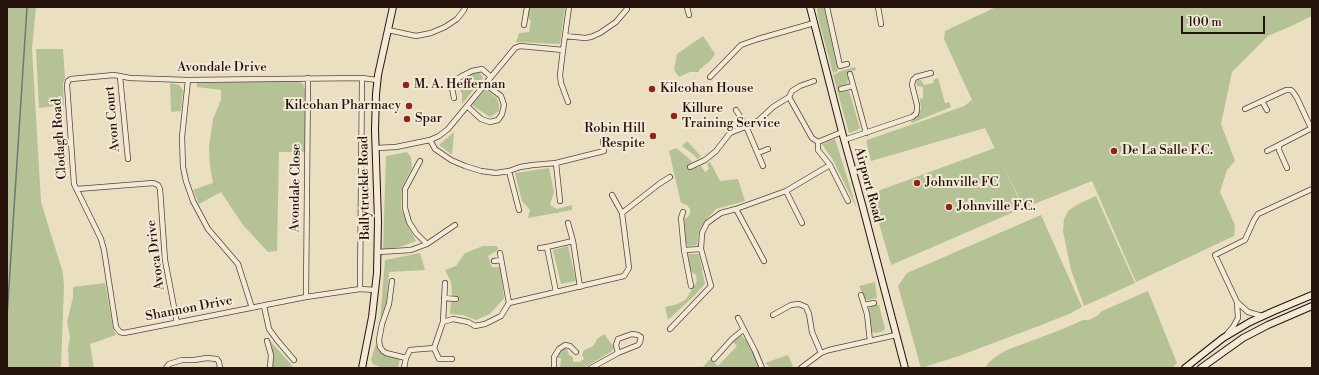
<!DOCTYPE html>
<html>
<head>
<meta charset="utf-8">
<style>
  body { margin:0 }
  #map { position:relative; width:1319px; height:375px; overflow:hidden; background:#ebdfc1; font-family:"Libre Bodoni",serif }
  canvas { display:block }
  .frame { position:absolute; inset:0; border:8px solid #25120a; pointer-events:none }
  .scale { position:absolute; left:1181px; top:16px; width:84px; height:18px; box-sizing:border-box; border:2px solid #25120a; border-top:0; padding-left:5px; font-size:12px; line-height:14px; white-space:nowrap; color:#25120a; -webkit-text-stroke:3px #f2ead7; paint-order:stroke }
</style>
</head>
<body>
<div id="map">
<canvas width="1319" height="375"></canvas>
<div class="frame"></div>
<div class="scale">100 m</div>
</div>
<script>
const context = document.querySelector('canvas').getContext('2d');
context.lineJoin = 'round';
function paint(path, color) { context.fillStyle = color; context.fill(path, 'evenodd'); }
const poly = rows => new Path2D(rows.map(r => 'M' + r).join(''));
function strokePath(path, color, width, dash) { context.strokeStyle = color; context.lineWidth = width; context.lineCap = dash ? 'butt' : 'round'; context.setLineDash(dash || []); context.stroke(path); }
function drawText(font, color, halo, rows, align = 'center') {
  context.font = font + ' "Libre Bodoni",serif'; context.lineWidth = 4; context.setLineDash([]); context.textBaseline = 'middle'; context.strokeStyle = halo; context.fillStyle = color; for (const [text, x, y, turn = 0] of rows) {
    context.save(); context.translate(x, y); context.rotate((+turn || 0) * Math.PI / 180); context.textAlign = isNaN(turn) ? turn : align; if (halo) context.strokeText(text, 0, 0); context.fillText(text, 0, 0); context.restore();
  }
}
paint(poly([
  [7,7,36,7,32,49,41,202,63,273,64,287,61,368,7,368],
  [529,7,565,7,560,44,516,42,519,33,529,32,531,21,528,18],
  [817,7,824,7,838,71,833,73,818,18],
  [996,7,1312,7,1312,16,1287,28,1268,36,1232,72,1221,124,1235,161,1227,170,1220,192,1235,225,1234,236,1136,282,1092,181,1024,208,985,128,871,161,866,141,866,142,867,140,928,119,964,106,972,100,944,39,945,31],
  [703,36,715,54,710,61,699,70,699,72,690,72,679,77,674,70,677,54],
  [36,49,63,49,65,78,63,84,64,105,39,108],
  [855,67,856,70,847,73,848,79,847,84,839,87,841,92,849,91,860,128,858,130,849,133,833,75,841,71],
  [475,72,480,73,483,78,462,104,462,94,457,84],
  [938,78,945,103,949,102,951,107,912,123,911,121,917,117,921,109,920,99,923,98,923,87,917,86,916,81,918,80,921,80,924,85,934,83,933,80],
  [298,81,303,84,305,90,305,152,279,152,277,251,268,252,243,225,221,192,199,204,193,190,213,183,210,165,209,147,213,119,221,100,221,90,197,87,197,83],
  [170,83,179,85,183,90,181,111,171,112],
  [485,89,497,98,499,105,499,111,490,117,472,105],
  [454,132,452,155,439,145],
  [835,139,857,209,833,160,822,144],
  [687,141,701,156,697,159,694,155,682,146],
  [676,148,692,161,691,163,688,165,690,170,701,166,705,172,709,169,707,164,710,162,720,181,738,179,745,201,716,209,705,221,699,231,697,245,689,246,686,244,684,219,688,217,690,213,690,209,687,205,681,203,669,151],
  [995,148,1023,208,891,265,874,206,878,204,875,192],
  [407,152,411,157,412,168,402,187,401,208,408,226,416,241,400,247,383,250,386,156],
  [549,168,554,192,550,205,557,209,572,205,572,210,528,218,530,210,522,201,515,173],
  [1096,196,1135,283,1084,306,1071,270,1063,231,1064,219,1069,210,1080,203],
  [1041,215,1082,307,1069,314,1036,327,959,356,921,368,898,286,907,273],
  [483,246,497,246,498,250,488,256,492,267,500,267,504,298,490,314,476,320,463,315,450,314,451,302,459,302,459,297,452,296,451,282,445,270,456,266,465,253],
  [568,246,576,281,561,284,553,250],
  [420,253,425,270,389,272,386,304,380,319,385,260],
  [688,254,699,254,705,284,694,296,668,320,665,307,678,304,686,299,697,281,696,275,690,271],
  [875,282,877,298,868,300,865,299,859,286],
  [105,283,113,328,116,335,90,344,94,368,69,368,68,348,70,338,67,322,73,297,73,287],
  [1148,291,1177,363,1172,368,985,368,989,362,998,355,1007,350,1063,329,1083,320,1089,320,1097,316,1102,311],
  [874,305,879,305,885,329,883,331,877,333,871,332,869,309,870,306],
  [604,334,614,347,612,351,584,368,556,368,560,367,561,358,557,358,557,356,563,348,567,349,569,355,573,357,573,362,580,362,584,359,582,355,584,350,592,347,595,343,597,339],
  [741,335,747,341,753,352,759,368,702,368,710,359,718,366,737,346,733,342,738,336],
  [270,341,290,363,293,368,273,368,273,355],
  [376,343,378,349,383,354,400,359,398,368,382,368,373,364,371,360],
  [788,355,793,366,791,368,771,368,765,363]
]), '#b4c295');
strokePath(poly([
  [7,317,27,7]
]), '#6e7677', 1.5);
const street = poly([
  [687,7,689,15],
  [827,7,840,66,847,64],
  [878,7,881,24],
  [524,25,527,7],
  [388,30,416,36,431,33,445,27,457,19,464,10,465,7],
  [565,36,585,38,591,37,600,33,616,22,627,9],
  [563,50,560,75,561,83,568,102],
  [850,74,866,133],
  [120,77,128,159],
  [710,77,741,45,758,39,814,23],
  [188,80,182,137,183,167,186,181,193,201,208,229,238,264,252,308],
  [841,89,853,86],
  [789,97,812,138,818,142],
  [454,98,452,88,454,81,462,76,472,71,482,69,491,77],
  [1262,101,1267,110],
  [467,106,481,119,490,122,498,120,502,114,504,105,501,96,485,84],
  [1245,109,1286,90,1291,90,1293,92,1297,98,1311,128],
  [736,110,746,126,763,166],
  [430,140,435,149,451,160,465,166,481,171,496,173,509,171,520,167,533,165,556,163,604,151,603,140],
  [844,140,912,117,916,114,917,110,917,105,912,85,913,80,916,77,931,73],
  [818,142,818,150,830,165,848,201],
  [818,142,842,132],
  [376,148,396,147,430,140,439,136,448,129,515,48,520,46,563,50,569,7],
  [1267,151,1279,145],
  [758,153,768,149],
  [420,161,405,189,405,208,409,222,416,233,427,244],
  [556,163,560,201],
  [690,167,705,160,716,151,730,133,750,125,759,120,773,107,789,97,792,91,800,86,814,81],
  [1287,168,1279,150,1279,145,1312,128],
  [509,171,519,210],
  [77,189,153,183,158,185,160,189,165,260,177,323],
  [786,191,802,223],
  [612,195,622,213],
  [736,209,764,261],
  [683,212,681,218,684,250,691,286],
  [568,223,573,241],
  [540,248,547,247],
  [684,250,701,249],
  [378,252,411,250,427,244,455,225],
  [500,253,509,303],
  [494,261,501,260],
  [392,281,389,304,382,324,379,340,380,347,383,351,386,353,406,358],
  [360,289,362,78],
  [376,290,360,289,306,297,124,333,120,332,116,327,104,250,101,239,74,184,67,85,68,81,71,79,114,75,130,78,188,80,362,78,377,80],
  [556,292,547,247,573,241,580,287],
  [861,295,867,314,870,341],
  [306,297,308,78],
  [444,298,456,299],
  [864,305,874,303],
  [264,306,269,329,277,340,294,360],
  [773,315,791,305,799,304,806,307,809,314,812,332,821,353],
  [1262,316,1248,312,1237,302,1215,255,1245,240,1254,220,1258,214,1312,189],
  [738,318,755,351,762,368],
  [443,322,453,319,468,322,475,326,485,324,501,316,509,303,624,276,629,268,622,213,659,184,670,177],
  [670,329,711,286,701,249,702,233,707,223,721,213,736,209,786,191,830,165],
  [1227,334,1233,327,1238,318,1237,303],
  [267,341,271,355,270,368],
  [434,348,439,359,452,359],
  [714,359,732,339,743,330],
  [166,368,169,364,182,360,194,360,207,358,217,359,219,362,220,368],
  [404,368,406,358,410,350,434,348,443,322,445,283],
  [554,368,554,357,559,349,565,345,570,346,576,352],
  [591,368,618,353,638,345,640,342,641,337,638,335,632,334,618,339,616,345,618,353],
  [801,368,821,353,829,350,896,335]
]);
const secondary = poly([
  [810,7,842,132,862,204,905,368],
  [362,368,372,317,377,273,378,221,375,130,376,94,378,75,393,7],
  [1185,368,1223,338,1250,322,1274,311,1312,295],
  [1201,368,1243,338,1268,325,1312,306]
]);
strokePath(street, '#564538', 6);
strokePath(secondary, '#25120a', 8);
strokePath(street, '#f2ead7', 4.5);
strokePath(secondary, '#f2ead7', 6);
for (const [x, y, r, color] of [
  [406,85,4,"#8f2418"],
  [652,89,4,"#8f2418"],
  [409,106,4,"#8f2418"],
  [674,116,4,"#8f2418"],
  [407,119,4,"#8f2418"],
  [653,136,4,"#8f2418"],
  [1114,151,4,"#8f2418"],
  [917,183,4,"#8f2418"],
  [949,207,4,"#8f2418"]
]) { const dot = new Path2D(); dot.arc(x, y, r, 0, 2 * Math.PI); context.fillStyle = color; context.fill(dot); strokePath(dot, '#f2ead7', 1.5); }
drawText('13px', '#25120a', '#f2ead7', [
  ["Avondale Drive",222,68],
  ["Avon Court",113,119,-95],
  ["Clodagh Road",60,139,-94],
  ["Airport Road",868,185,75],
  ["Avondale Close",296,188,-89],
  ["Ballytruckle Road",365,188,-91],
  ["Avoca Drive",156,255,-97],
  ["Shannon Drive",189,309,-11]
]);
drawText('13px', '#25120a', '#f2ead7', [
  ["M. A. Heffernan",414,85],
  ["Kilcohan House",660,89],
  ["Kilcohan Pharmacy",401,106,"right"],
  ["Killure",682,109],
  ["Training Service",682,124],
  ["Spar",415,119],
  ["Robin Hill",645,129,"right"],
  ["Respite",645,144,"right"],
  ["De La Salle F.C.",1122,151],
  ["Johnville FC",925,183],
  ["Johnville F.C.",957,207]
], 'left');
</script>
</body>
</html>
